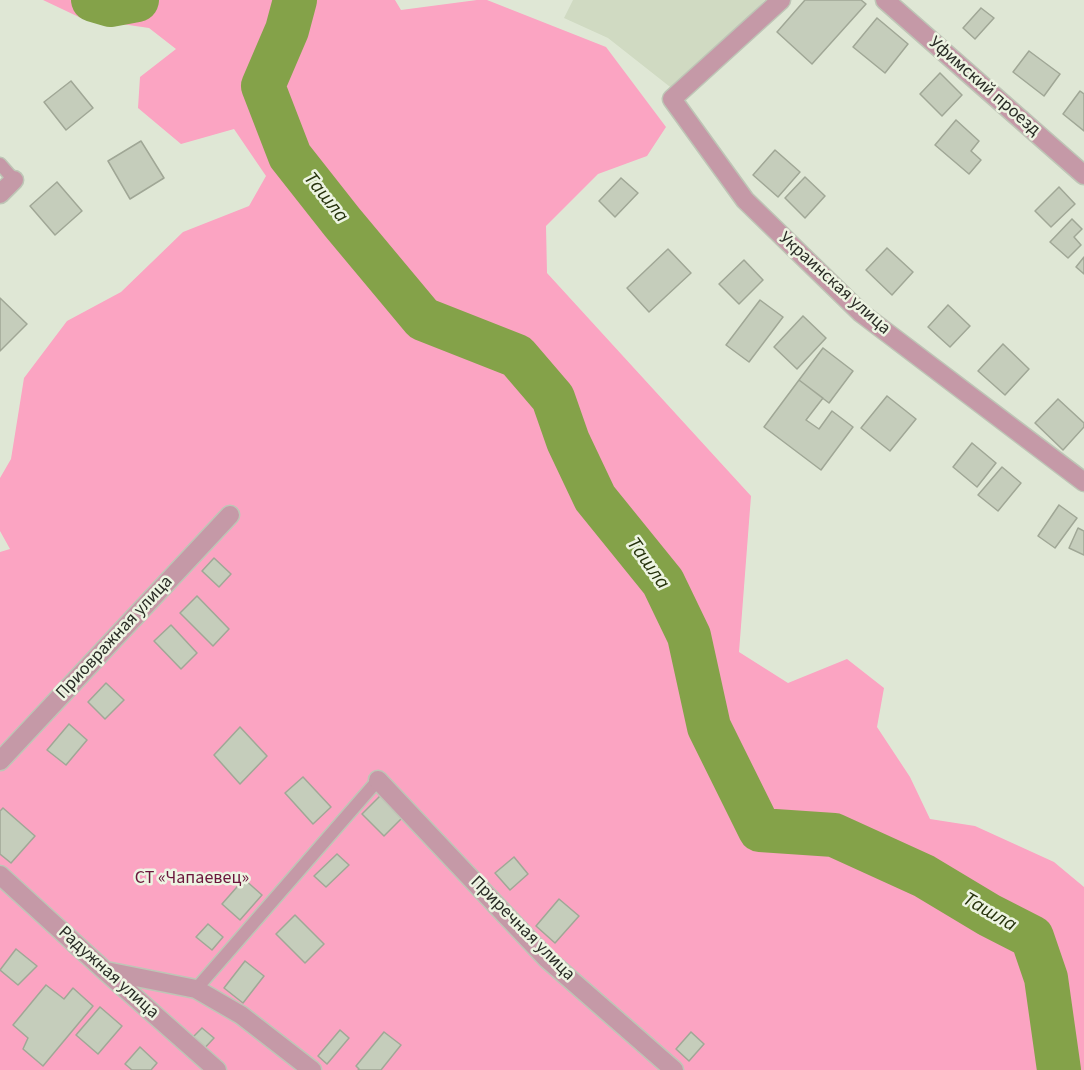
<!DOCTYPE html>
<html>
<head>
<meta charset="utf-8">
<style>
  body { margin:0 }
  canvas { display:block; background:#dfe7d5 }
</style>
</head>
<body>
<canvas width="1084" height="1070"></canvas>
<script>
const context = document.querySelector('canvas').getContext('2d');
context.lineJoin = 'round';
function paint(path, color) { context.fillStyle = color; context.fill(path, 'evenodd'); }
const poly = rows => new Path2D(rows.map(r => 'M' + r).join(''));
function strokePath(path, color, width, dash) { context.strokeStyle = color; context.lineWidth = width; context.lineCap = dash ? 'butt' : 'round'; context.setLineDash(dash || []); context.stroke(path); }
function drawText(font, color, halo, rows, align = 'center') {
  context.font = font + ' "Source Sans 3",sans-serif'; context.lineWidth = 5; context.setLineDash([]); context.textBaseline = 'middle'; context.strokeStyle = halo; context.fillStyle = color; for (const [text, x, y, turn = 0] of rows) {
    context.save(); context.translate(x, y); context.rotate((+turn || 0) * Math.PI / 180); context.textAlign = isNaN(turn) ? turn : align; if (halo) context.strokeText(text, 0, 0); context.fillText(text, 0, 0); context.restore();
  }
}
paint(poly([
  [573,0,765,0,674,90,608,38,564,18]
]), '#d0dac2');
paint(poly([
  [43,0,395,0,401,10,477,0,487,0,606,47,666,127,647,156,598,174,546,226,547,273,751,496,739,652,788,683,847,659,884,688,877,727,910,777,930,819,975,826,1054,862,1084,887,1084,1070,0,1070,0,552,10,549,0,531,0,478,11,459,24,378,67,321,121,292,183,232,249,206,266,176,234,129,181,144,138,108,140,77,176,49,149,28,81,18]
]), '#fba4c2');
strokePath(poly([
  [93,0,110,5,137,0],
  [295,0,287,30,263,86,290,156,342,222,423,319,517,356,553,398,568,441,595,498,663,582,689,636,709,727,760,830,834,835,924,876,989,915,1032,937,1046,978,1059,1070]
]), '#84a249', 44);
const building = poly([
  [805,0,861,0,866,4,812,64,777,32,805,0],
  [981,8,994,18,975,39,963,28,981,8],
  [877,18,908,44,885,73,853,47,877,18],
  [1029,51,1060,74,1044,96,1013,72,1029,51],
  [940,73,962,95,942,116,920,94,940,73],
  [71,81,93,108,66,130,44,102,71,81],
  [1080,91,1084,94,1084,131,1063,114,1080,91],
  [956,120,979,141,971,151,981,160,969,174,935,145,956,120],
  [141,141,164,178,130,199,108,161,141,141],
  [775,150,800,172,778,197,753,175,775,150],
  [805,177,825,196,805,218,785,198,805,177],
  [621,178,638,193,615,217,599,201,621,178],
  [57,182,82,211,55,235,30,206,57,182],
  [1059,187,1075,204,1051,227,1035,211,1059,187],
  [1072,219,1082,229,1074,237,1081,245,1068,258,1050,242,1072,219],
  [887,248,913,272,892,295,866,270,887,248],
  [668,249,691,273,649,312,627,288,668,249],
  [1084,257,1084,274,1076,267,1084,257],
  [744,260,763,280,739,304,719,284,744,260],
  [0,298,27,324,0,351,0,298],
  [760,300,783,317,749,362,726,345,760,300],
  [948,305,970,326,950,347,928,327,948,305],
  [803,316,826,338,797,369,774,347,803,316],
  [1003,344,1029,369,1005,395,978,371,1003,344],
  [823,348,853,371,829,403,799,380,823,348],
  [799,380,823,398,806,420,819,429,832,411,853,427,821,470,764,427,799,380],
  [887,396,916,419,890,451,861,428,887,396],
  [1058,399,1084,423,1084,427,1063,450,1035,423,1058,399],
  [972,443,996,463,977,487,953,467,972,443],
  [1002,467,1021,483,998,511,978,495,1002,467],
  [1059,505,1077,518,1055,548,1038,536,1059,505],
  [1078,528,1084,531,1084,555,1069,548,1078,528],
  [214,558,231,574,219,587,202,571,214,558],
  [197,596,229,629,213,646,180,613,197,596],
  [171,625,197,653,181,669,154,641,171,625],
  [106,683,124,700,105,719,88,702,106,683],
  [69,724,87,740,66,765,47,750,69,724],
  [240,727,267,756,240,784,214,755,240,727],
  [303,777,331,807,313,824,285,793,303,777],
  [381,795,403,817,384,836,362,814,381,795],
  [3,808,35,836,11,863,0,854,0,811,3,808],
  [337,854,349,865,326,887,314,876,337,854],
  [514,857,528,874,510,890,495,873,514,857],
  [244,879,262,895,240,920,222,904,244,879],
  [559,899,579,916,555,943,536,926,559,899],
  [295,915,324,944,305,963,276,934,295,915],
  [208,924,223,937,212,950,196,937,208,924],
  [16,949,37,966,18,985,0,970,16,949],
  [245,961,264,976,243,1003,224,988,245,961],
  [46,985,64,999,73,988,93,1006,43,1066,23,1049,28,1038,13,1025,46,985],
  [100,1007,122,1026,98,1054,76,1035,100,1007],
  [202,1028,214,1038,200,1053,188,1042,202,1028],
  [340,1030,349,1038,327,1064,318,1056,340,1030],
  [384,1032,401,1045,381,1070,358,1070,359,1069,356,1066,384,1032],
  [691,1032,704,1044,689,1061,676,1049,691,1032],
  [140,1047,157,1063,151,1070,132,1070,125,1064,140,1047]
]);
paint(building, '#c5cdbb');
strokePath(building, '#a0a796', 1.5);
const lane = poly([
  [0,164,14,180],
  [196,989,378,780]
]);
const street = poly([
  [781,0,672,99,745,200,861,313,1084,482],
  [885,0,1084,175],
  [0,194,14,180],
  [0,761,230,515],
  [378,780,547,959,674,1070],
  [0,875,104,970,217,1070],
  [106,971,196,989,241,1015,312,1070]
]);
strokePath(lane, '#bec5b6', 15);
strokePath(street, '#bec5b6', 21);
strokePath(lane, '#c599a7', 12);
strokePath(street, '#c599a7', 18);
drawText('18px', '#2a2c26', '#edf4e2', [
  ["Уфимский проезд",984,87,41],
  ["Украинская улица",834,284,42],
  ["Приовражная улица",115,638,-47],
  ["Приречная улица",522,929,45],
  ["Радужная улица",108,973,42]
]);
drawText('18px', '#69153b', '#edf4e2', [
  ["СТ «Чапаевец»",192,879]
]);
drawText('italic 20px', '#26320c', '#edf4e2', [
  ["Ташла",325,198,51],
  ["Ташла",647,564,54],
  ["Ташла",989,913,30]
]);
</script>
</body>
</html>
